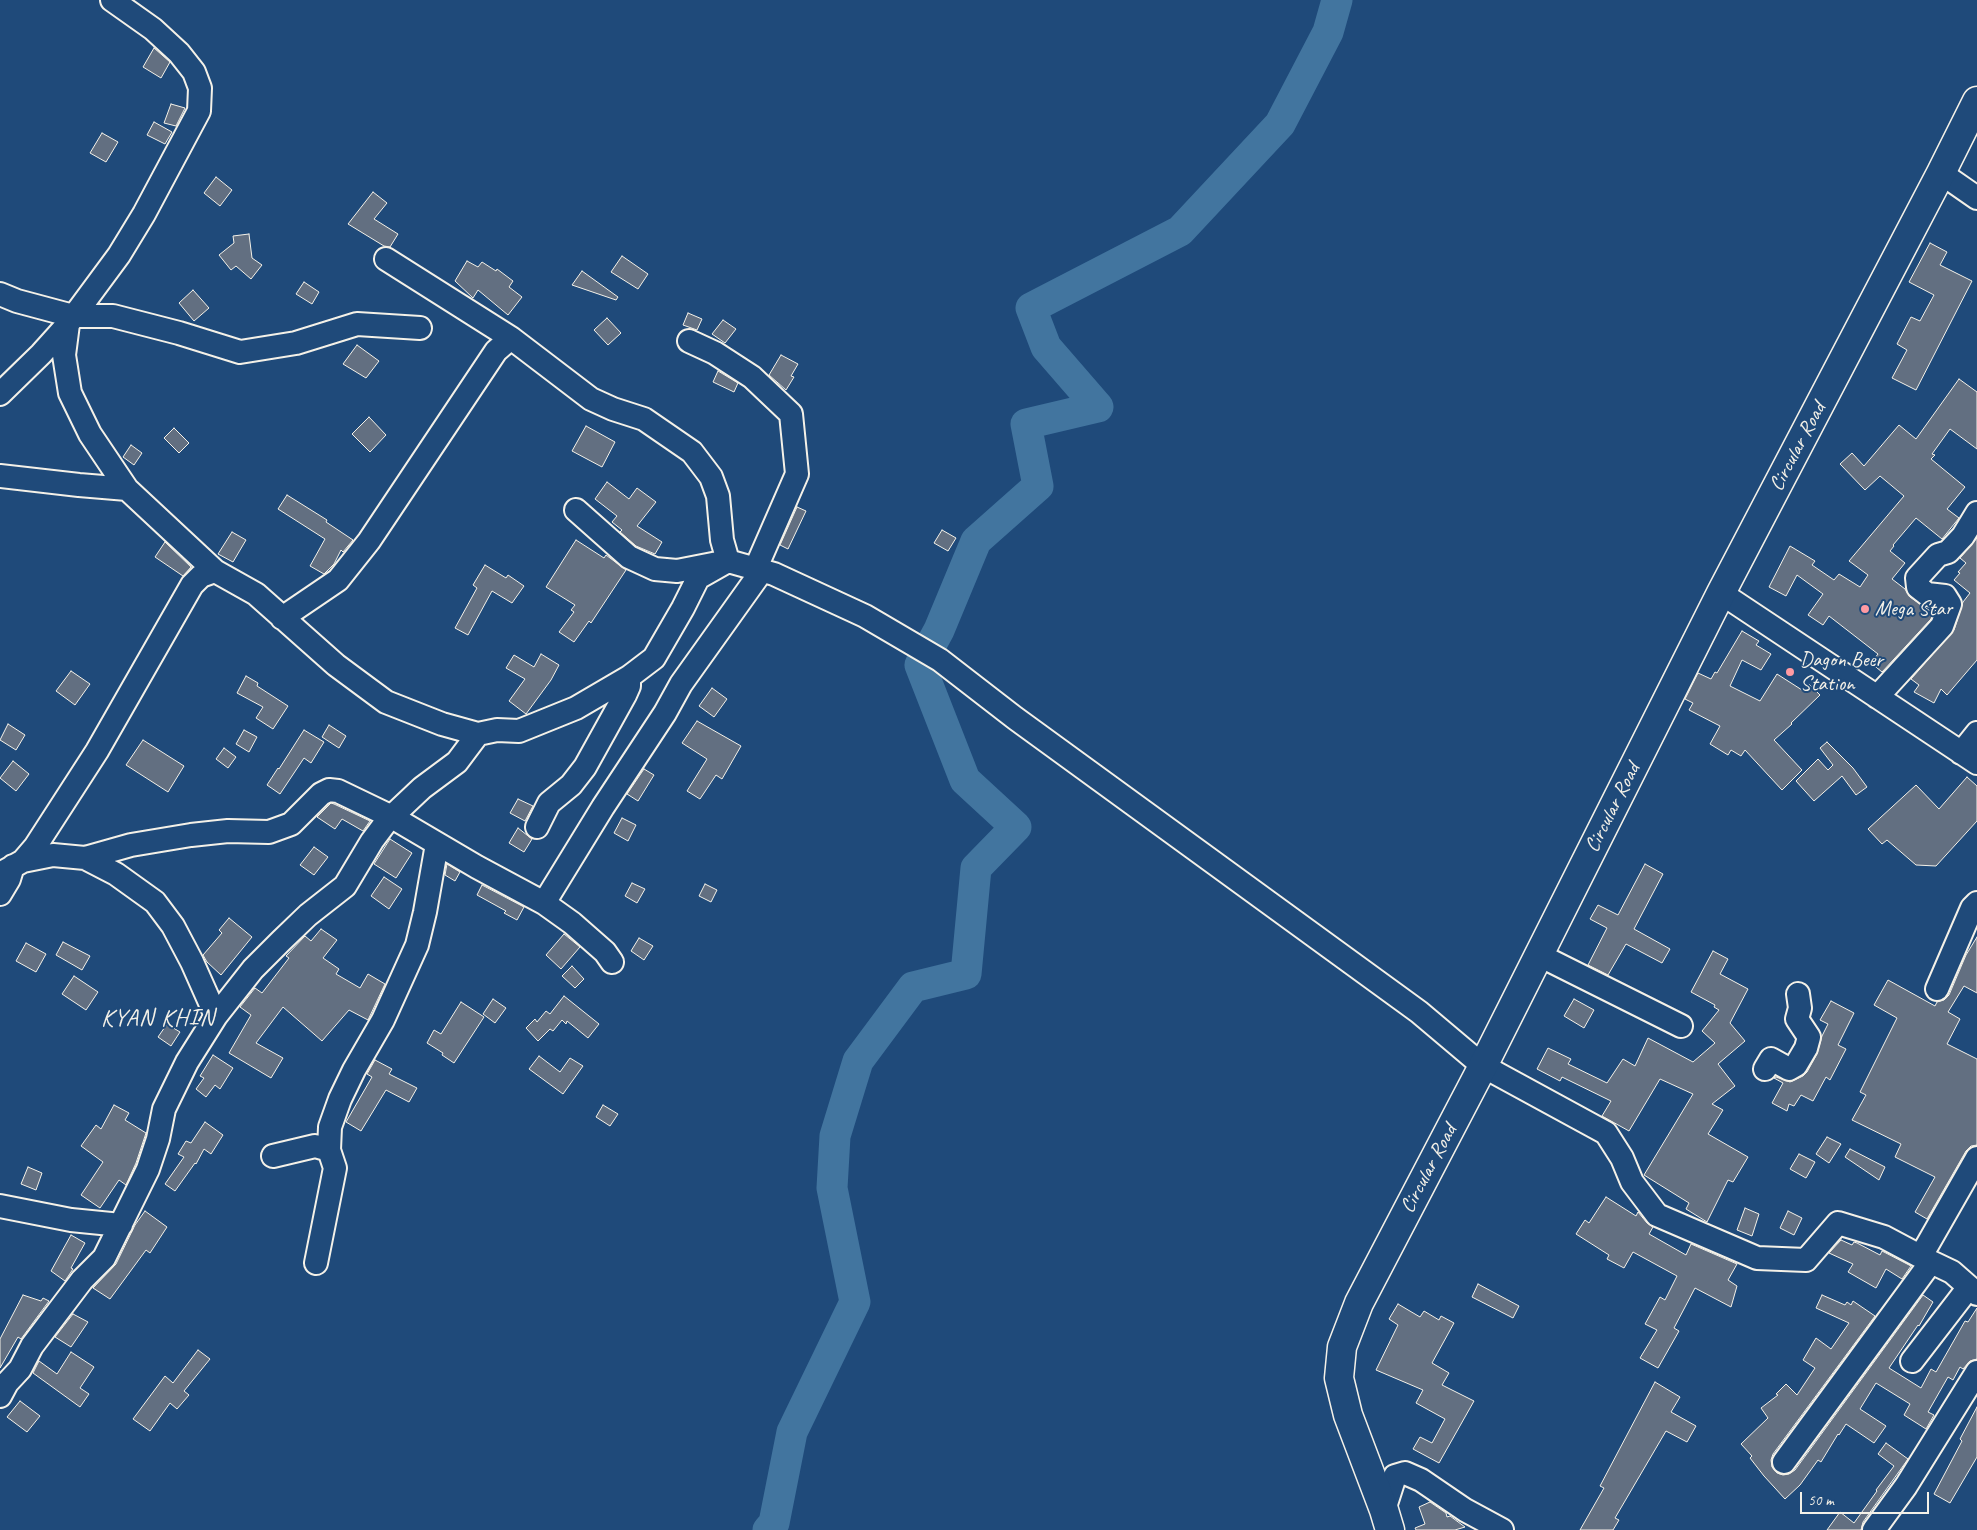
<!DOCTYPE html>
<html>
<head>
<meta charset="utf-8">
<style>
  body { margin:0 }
  #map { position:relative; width:1977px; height:1530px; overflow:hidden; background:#1f4a7a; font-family:Caveat,sans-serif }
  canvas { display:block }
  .scale { position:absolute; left:1800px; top:1492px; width:129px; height:22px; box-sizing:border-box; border:2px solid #f4f1e8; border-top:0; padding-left:6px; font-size:15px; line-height:18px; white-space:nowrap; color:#f4f1e8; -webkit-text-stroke:4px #1f4a7a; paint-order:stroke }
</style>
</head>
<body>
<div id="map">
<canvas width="1977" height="1530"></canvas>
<div class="scale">50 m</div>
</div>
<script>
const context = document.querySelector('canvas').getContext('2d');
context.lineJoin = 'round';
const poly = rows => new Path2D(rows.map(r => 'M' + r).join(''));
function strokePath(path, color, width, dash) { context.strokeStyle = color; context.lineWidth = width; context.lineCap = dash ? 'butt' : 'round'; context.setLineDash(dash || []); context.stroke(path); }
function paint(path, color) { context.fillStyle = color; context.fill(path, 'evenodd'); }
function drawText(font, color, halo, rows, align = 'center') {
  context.font = font + ' Caveat,sans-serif'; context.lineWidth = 4; context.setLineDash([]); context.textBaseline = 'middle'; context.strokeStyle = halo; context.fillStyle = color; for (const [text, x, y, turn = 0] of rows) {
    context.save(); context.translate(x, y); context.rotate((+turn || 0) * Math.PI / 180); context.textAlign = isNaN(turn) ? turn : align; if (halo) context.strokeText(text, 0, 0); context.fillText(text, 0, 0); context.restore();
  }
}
strokePath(poly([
  [768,1530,774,1523,792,1432,855,1302,832,1188,835,1136,858,1061,913,987,966,974,976,868,1016,827,965,780,920,665,939,630,976,541,1038,486,1026,424,1098,407,1046,347,1031,308,1180,231,1280,124,1328,32,1337,0]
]), '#42759f', 31);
const building = poly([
  [154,48,170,62,161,78,143,67,154,48],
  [171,104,185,108,176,126,164,123,171,104],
  [154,122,172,132,165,144,147,135,154,122],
  [102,133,118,142,106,162,90,153,102,133],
  [216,177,232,190,220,206,204,193,216,177],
  [373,192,387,203,374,219,398,234,390,247,384,246,348,224,373,192],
  [249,234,252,258,262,265,251,279,236,266,231,270,219,255,234,243,233,236,249,234],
  [1930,243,1947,252,1940,265,1972,281,1916,390,1892,378,1907,350,1897,344,1911,317,1920,321,1934,295,1909,282,1930,243],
  [622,256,648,274,638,289,611,272,622,256],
  [467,261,478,267,482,262,496,271,497,269,513,281,509,287,522,297,508,315,478,290,473,298,455,281,467,261],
  [582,271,618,297,616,300,572,285,582,271],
  [304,282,319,292,312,304,296,294,304,282],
  [193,290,209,308,194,321,179,303,193,290],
  [688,313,702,319,697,330,683,325,688,313],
  [607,318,621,333,608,345,594,330,607,318],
  [723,320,736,329,725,343,712,334,723,320],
  [357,345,379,361,366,378,343,364,357,345],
  [781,355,798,364,791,376,794,377,786,390,769,375,781,355],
  [718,371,738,383,734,392,713,382,718,371],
  [1959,379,1977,392,1977,449,1950,429,1932,454,1935,455,1931,459,1965,487,1947,509,1959,518,1942,539,1916,518,1893,545,1894,546,1890,551,1905,563,1892,579,1905,589,1910,597,1933,613,1931,619,1882,672,1871,663,1878,654,1829,616,1823,625,1808,615,1823,594,1797,575,1786,596,1769,587,1790,546,1815,561,1812,565,1834,580,1839,574,1860,587,1868,575,1849,561,1904,496,1880,476,1865,490,1840,464,1852,453,1864,466,1899,425,1916,439,1959,379],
  [369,417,386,435,370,452,352,434,369,417],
  [586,426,615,442,602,467,572,451,586,426],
  [174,428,189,443,179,453,164,438,174,428],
  [131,445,142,453,134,465,123,457,131,445],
  [607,482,629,499,637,488,656,502,637,526,662,542,655,554,636,546,620,532,622,530,612,522,617,516,595,499,607,482],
  [287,495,327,520,326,522,353,540,343,552,341,550,334,564,324,574,310,566,325,539,278,509,287,495],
  [797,507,806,511,788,549,780,545,797,507],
  [942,530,956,538,948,551,934,543,942,530],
  [232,532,246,540,233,562,218,554,232,532],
  [1977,538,1977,660,1947,695,1941,689,1934,703,1914,692,1919,685,1911,679,1954,630,1963,602,1970,593,1954,580,1960,573,1958,572,1966,563,1960,558,1977,538],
  [576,540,604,558,606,555,626,570,591,623,589,621,574,642,559,632,574,612,571,610,575,605,546,587,576,540],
  [165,542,191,567,183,576,155,557,165,542],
  [485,565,506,578,508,575,524,586,512,603,492,591,468,635,455,628,477,588,473,585,485,565],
  [1742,631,1759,641,1756,645,1771,654,1761,670,1742,660,1730,686,1760,701,1777,674,1802,690,1809,684,1820,695,1791,723,1792,724,1774,740,1802,770,1782,790,1745,750,1741,756,1731,750,1728,755,1710,744,1720,726,1689,710,1693,703,1685,699,1698,673,1711,679,1715,672,1717,673,1742,631],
  [541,654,559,665,551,680,526,714,509,701,525,679,506,668,514,655,534,667,541,654],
  [71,671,90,684,75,705,56,691,71,671],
  [246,676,258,683,257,686,288,706,273,729,256,718,263,707,237,693,246,676],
  [712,688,727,699,714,717,699,706,712,688],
  [697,721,741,746,722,779,716,775,700,799,687,791,707,759,682,743,697,721],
  [8,724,25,735,16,750,0,740,8,724],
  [329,725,346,736,339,748,322,737,329,725],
  [244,730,257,737,249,752,236,744,244,730],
  [304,730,324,742,311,763,304,758,280,794,267,785,278,768,279,769,304,730],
  [143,740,184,766,168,792,126,765,143,740],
  [1827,742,1853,768,1867,787,1856,795,1842,776,1814,801,1796,781,1818,759,1828,770,1833,765,1820,748,1827,742],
  [224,748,236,757,228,768,216,759,224,748],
  [13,761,29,774,16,791,0,778,13,761],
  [644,769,654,775,638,801,627,794,644,769],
  [1967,777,1977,786,1977,821,1936,866,1916,865,1887,840,1882,844,1868,829,1916,785,1939,809,1967,777],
  [518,799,533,806,525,821,510,813,518,799],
  [331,803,334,804,370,821,363,831,342,819,335,829,317,817,331,803],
  [622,818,636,825,628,841,614,833,622,818],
  [518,828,532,839,524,852,509,843,518,828],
  [390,839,412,853,396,878,374,864,390,839],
  [314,847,328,857,314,875,300,865,314,847],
  [447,864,460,872,455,881,445,875,447,864],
  [1645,864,1663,874,1634,929,1670,949,1662,963,1626,944,1608,975,1588,965,1607,928,1590,919,1598,905,1618,915,1645,864],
  [384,877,402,889,389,909,371,896,384,877],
  [632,883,645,889,637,903,625,896,632,883],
  [705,884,717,890,711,902,699,896,705,884],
  [482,885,524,907,517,920,504,913,506,911,477,895,482,885],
  [229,918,252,937,221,975,207,962,203,955,222,933,219,930,229,918],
  [321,929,337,940,323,958,339,969,336,974,360,988,368,974,385,984,368,1020,349,1010,322,1041,283,1007,256,1043,283,1058,271,1078,229,1053,251,1015,240,1007,255,988,262,993,289,958,286,956,305,936,311,941,321,929],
  [564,934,580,947,561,969,546,955,564,934],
  [1977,937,1977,993,1964,986,1948,1012,1960,1019,1947,1044,1977,1059,1977,1145,1971,1146,1966,1151,1927,1219,1915,1212,1935,1177,1895,1157,1901,1144,1852,1120,1866,1095,1860,1092,1897,1018,1874,1005,1888,980,1935,1006,1937,1002,1944,1000,1949,995,1966,955,1977,937],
  [639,938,653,946,644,960,631,951,639,938],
  [63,942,90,956,82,970,56,955,63,942],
  [26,943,46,954,36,972,16,961,26,943],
  [1713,951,1728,959,1720,974,1748,989,1730,1023,1745,1041,1718,1064,1735,1086,1712,1104,1723,1110,1708,1134,1748,1157,1733,1182,1728,1180,1707,1222,1686,1209,1689,1203,1644,1175,1693,1094,1660,1079,1629,1131,1602,1116,1611,1101,1562,1077,1560,1081,1537,1069,1548,1048,1571,1059,1568,1064,1607,1083,1623,1059,1635,1066,1648,1038,1693,1062,1715,1043,1702,1031,1719,1010,1714,1007,1715,1005,1691,992,1713,951],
  [572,966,584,979,575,988,562,976,572,966],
  [74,976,98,992,86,1010,62,994,74,976],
  [564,996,599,1024,588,1038,567,1021,566,1024,562,1020,553,1031,550,1029,538,1041,526,1028,535,1019,537,1022,546,1011,550,1014,564,996],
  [493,999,506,1008,495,1023,483,1014,493,999],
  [1574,999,1594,1010,1584,1028,1564,1016,1574,999],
  [1831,1001,1854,1013,1838,1045,1846,1049,1830,1080,1826,1077,1813,1101,1801,1095,1794,1106,1789,1104,1787,1111,1772,1103,1783,1083,1774,1078,1776,1077,1790,1082,1803,1076,1807,1072,1817,1054,1822,1036,1828,1024,1820,1020,1831,1001],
  [461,1002,484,1017,454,1063,442,1055,443,1053,427,1043,434,1030,441,1034,461,1002],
  [167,1024,180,1032,171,1046,158,1037,167,1024],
  [213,1055,233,1068,220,1089,215,1085,206,1097,196,1089,204,1078,200,1076,213,1055],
  [539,1056,560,1072,570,1058,583,1066,563,1094,529,1069,539,1056],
  [375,1060,392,1069,389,1074,417,1088,409,1102,386,1090,361,1131,346,1122,372,1077,367,1074,375,1060],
  [114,1105,129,1113,125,1120,146,1133,136,1163,126,1185,119,1180,100,1208,81,1195,103,1162,81,1146,96,1125,101,1129,114,1105],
  [603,1105,618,1114,610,1126,596,1117,603,1105],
  [205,1122,223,1135,211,1154,204,1149,196,1164,195,1163,175,1191,165,1184,184,1157,178,1154,186,1141,191,1143,205,1122],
  [1827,1137,1841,1144,1829,1163,1816,1154,1827,1137],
  [1850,1149,1885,1167,1879,1180,1845,1157,1850,1149],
  [1799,1154,1815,1162,1806,1178,1790,1169,1799,1154],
  [28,1167,42,1173,36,1190,21,1184,28,1167],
  [1606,1197,1636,1216,1638,1212,1647,1223,1653,1227,1649,1234,1686,1255,1691,1244,1737,1264,1728,1280,1737,1286,1731,1307,1695,1288,1674,1328,1679,1331,1658,1368,1640,1358,1657,1330,1645,1324,1660,1297,1665,1300,1677,1276,1633,1252,1624,1268,1607,1259,1609,1255,1576,1234,1585,1220,1589,1223,1606,1197],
  [1745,1208,1759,1214,1752,1236,1737,1230,1745,1208],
  [145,1211,167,1227,150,1253,146,1250,110,1299,93,1288,116,1264,135,1225,145,1211],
  [1788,1211,1802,1218,1794,1235,1780,1228,1788,1211],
  [71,1235,85,1243,71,1268,73,1269,65,1281,51,1271,71,1235],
  [1841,1240,1852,1245,1854,1242,1857,1243,1880,1255,1882,1251,1911,1266,1902,1279,1886,1269,1876,1288,1848,1272,1853,1264,1829,1253,1841,1240],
  [1478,1284,1519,1306,1513,1318,1472,1297,1478,1284],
  [23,1295,41,1301,43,1298,49,1301,21,1339,18,1337,0,1368,0,1339,23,1295],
  [1822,1295,1845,1305,1847,1302,1851,1305,1853,1301,1875,1316,1773,1454,1771,1460,1772,1467,1777,1473,1783,1475,1789,1474,1795,1470,1923,1295,1933,1302,1919,1326,1918,1325,1889,1368,1921,1388,1931,1369,1936,1372,1965,1321,1968,1322,1977,1308,1977,1359,1970,1361,1963,1369,1960,1367,1953,1380,1948,1377,1928,1412,1934,1415,1926,1429,1904,1415,1910,1404,1876,1383,1860,1409,1886,1426,1874,1443,1846,1424,1839,1435,1838,1434,1821,1462,1818,1460,1800,1485,1785,1499,1764,1476,1750,1458,1752,1456,1741,1444,1768,1418,1761,1408,1778,1395,1776,1394,1786,1384,1797,1395,1815,1368,1803,1360,1816,1338,1831,1349,1849,1323,1816,1308,1822,1295],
  [1398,1304,1420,1317,1424,1311,1439,1320,1441,1316,1454,1323,1432,1363,1449,1373,1442,1385,1474,1401,1439,1463,1413,1449,1420,1437,1432,1443,1445,1419,1416,1403,1423,1390,1376,1370,1398,1325,1389,1319,1398,1304],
  [73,1314,88,1322,71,1347,55,1337,73,1314],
  [198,1350,210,1359,184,1391,189,1395,177,1409,170,1403,150,1431,133,1419,165,1376,173,1383,198,1350],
  [71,1352,94,1367,80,1388,89,1394,80,1407,33,1373,39,1361,57,1374,71,1352],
  [1655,1382,1680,1397,1671,1412,1696,1426,1687,1442,1666,1431,1615,1518,1619,1520,1613,1530,1580,1530,1604,1488,1600,1486,1655,1382],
  [20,1401,40,1416,27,1432,7,1417,20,1401],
  [1977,1407,1977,1457,1950,1503,1934,1494,1962,1441,1960,1439,1977,1407],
  [1886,1443,1908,1459,1863,1522,1861,1530,1827,1530,1840,1512,1854,1523,1877,1491,1876,1490,1894,1466,1878,1454,1886,1443],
  [1430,1502,1446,1513,1447,1517,1450,1516,1465,1527,1455,1530,1416,1530,1415,1528,1425,1524,1419,1507,1430,1502]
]);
paint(building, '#626f81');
strokePath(building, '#f4f1e8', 1);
const minor = poly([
  [1941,173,1977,198],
  [386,259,511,338],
  [0,294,17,301,73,316,113,316,179,333,240,352,296,343,357,324,420,328],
  [68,324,64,355,70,393,90,434,127,489],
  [689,341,715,353,752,377,791,414,797,474,755,570],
  [0,394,41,354,68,324,119,255,144,214,199,111,200,88,194,72,179,53,153,29,112,0],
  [0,476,79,485,127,489,215,571],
  [576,510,629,557,655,569,677,571,728,561,774,574,865,616,940,660,1015,718,1419,1012,1483,1066,1606,1133,1622,1158,1632,1182,1657,1215,1757,1258,1806,1260,1838,1223,1884,1237,1931,1262,1952,1272,1977,1294],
  [1721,593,1977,763],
  [1877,697,1942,626,1950,604,1945,596,1927,594,1918,587,1917,578,1938,555,1948,552,1963,536,1977,513],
  [1961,753,1977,733],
  [537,827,549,803,571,785,585,767,625,695,629,686,629,677],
  [85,858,131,845,191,835,228,831,269,832,291,824,321,794,329,790,338,791,392,817,477,867,544,903,572,923,605,952,612,962],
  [23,861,35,847,97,751,192,585,201,576,215,571,256,594,336,665,386,702,442,724,478,734],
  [0,874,23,861,53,855,85,858,116,874,155,902,173,926,192,962,216,1016],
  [0,894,9,879,13,866],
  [544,903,603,807,665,713,681,684,761,572],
  [1539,955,1681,1026],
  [1937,989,1972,908,1977,903],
  [1765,1069,1771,1059,1789,1069,1796,1065,1806,1048,1809,1037,1797,1019,1800,1008,1798,994],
  [273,1156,315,1146,329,1150],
  [0,1206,71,1220,121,1225],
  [1921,1256,1977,1158],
  [316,1263,335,1168,329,1150,330,1127,340,1099,354,1070,383,1020,417,945,425,912,437,844],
  [1912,1361,1969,1287],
  [0,1396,7,1383,20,1369,32,1346,82,1280,104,1258,148,1169,158,1139,164,1109,187,1062,216,1016,253,969,281,941,308,915,345,886,372,841,387,821,422,788,457,762,478,734,497,730,519,731,576,708,629,677,654,658,683,608,698,578,728,561,722,540,718,496,711,477,692,452,644,419,613,409,591,399,511,338,496,351,369,541,338,580,282,618],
  [1784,1462,1931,1262],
  [1384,1510,1395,1476,1405,1473,1421,1480,1465,1510,1502,1530],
  [1874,1530,1906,1486,1977,1372]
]);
const major = poly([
  [1390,1530,1384,1510,1348,1415,1339,1378,1342,1347,1359,1303,1483,1066,1721,593,1941,173,1977,101]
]);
strokePath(minor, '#f4f1e8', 26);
strokePath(major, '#f4f1e8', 31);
strokePath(minor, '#1f4a7a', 22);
strokePath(major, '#1f4a7a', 28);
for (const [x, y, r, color] of [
  [1865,609,5,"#ff9aa2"],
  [1790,672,5,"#ff9aa2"]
]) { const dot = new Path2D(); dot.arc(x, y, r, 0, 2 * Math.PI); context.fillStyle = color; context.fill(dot); strokePath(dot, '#1f4a7a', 2); }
drawText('21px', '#f4f1e8', '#1f4a7a', [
  ["Circular Road",1798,447,-62],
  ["Circular Road",1613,808,-63],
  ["Circular Road",1429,1169,-62]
]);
drawText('21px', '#f4f1e8', '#1f4a7a', [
  ["Mega Star",1875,609],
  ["Dagon Beer",1800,660],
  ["Station",1800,684]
], 'left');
context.letterSpacing = '1px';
drawText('24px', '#f4f1e8', '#1f4a7a', [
  ["KYAN KHIN",158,1019]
]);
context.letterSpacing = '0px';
</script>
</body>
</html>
